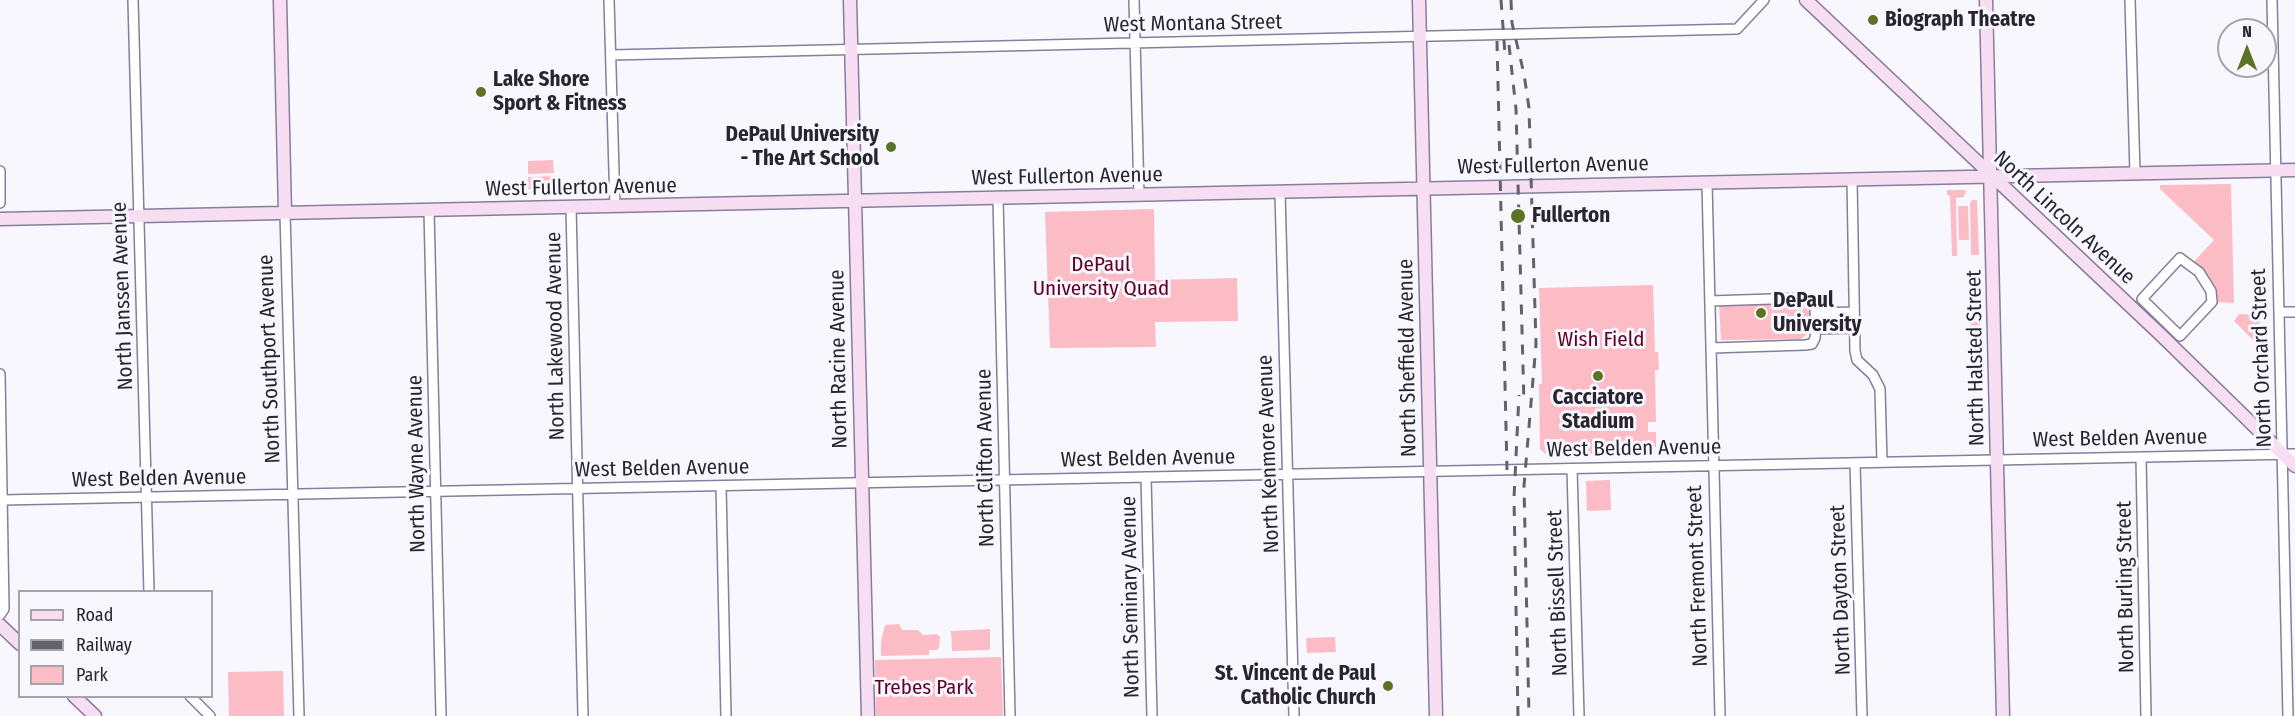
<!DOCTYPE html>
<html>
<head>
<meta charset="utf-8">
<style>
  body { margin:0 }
  #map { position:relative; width:2295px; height:716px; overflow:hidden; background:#f9f7fe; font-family:"Fira Sans Condensed",sans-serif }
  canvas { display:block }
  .legend { position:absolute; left:18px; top:590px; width:195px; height:108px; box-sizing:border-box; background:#f9f7fe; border:2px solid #a5a3ac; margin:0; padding:8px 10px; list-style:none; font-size:18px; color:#282531 }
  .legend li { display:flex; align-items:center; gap:12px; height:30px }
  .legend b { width:30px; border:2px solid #a5a3ac }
  .north { position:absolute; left:2217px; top:18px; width:60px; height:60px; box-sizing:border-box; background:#f9f7fe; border:2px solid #a5a3ac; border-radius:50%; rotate:0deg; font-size:16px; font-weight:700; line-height:24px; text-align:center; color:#282531 }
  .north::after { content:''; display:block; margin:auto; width:21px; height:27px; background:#5c7325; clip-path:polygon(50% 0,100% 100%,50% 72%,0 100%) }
</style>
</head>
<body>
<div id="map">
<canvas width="2295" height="716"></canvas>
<ul class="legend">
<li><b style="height:8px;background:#f7def2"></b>Road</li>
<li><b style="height:8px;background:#64616c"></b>Railway</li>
<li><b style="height:16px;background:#fbbcc6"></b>Park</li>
</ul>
<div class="north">N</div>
</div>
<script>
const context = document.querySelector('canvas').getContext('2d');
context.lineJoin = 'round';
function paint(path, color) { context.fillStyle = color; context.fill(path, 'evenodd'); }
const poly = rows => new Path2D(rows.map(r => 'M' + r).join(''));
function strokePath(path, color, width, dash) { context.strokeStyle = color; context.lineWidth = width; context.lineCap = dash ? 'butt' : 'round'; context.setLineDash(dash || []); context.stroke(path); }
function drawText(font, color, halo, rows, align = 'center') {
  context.font = font + ' "Fira Sans Condensed",sans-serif'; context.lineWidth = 6; context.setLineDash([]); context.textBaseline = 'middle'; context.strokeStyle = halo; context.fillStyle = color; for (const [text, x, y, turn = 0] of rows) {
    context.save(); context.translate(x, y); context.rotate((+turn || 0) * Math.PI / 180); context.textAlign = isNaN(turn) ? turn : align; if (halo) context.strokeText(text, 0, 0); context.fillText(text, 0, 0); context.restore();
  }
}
paint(poly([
  [553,160,554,173,528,174,528,161],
  [554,176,554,189,528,189,528,177],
  [2231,184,2234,303,2212,302,2211,291,2190,266,2214,240,2160,189,2160,185],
  [1947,190,1966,190,1964,197,1956,198,1957,256,1952,256,1950,196,1947,195],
  [1972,200,1977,200,1979,255,1971,255,1970,203],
  [1958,206,1968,206,1969,240,1959,240],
  [1154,209,1155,280,1237,278,1238,321,1155,322,1156,347,1050,348,1045,212],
  [1975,280,1979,280,1980,300,1970,300,1970,286],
  [1653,285,1655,352,1658,352,1659,370,1655,370,1656,422,1648,422,1648,432,1656,432,1656,447,1646,447,1642,453,1547,455,1540,449,1539,384,1542,384,1539,288],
  [1801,303,1810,312,1810,332,1801,339,1721,340,1719,304],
  [1970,311,1980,311,1982,391,1973,391],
  [2239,314,2260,315,2259,346,2234,321],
  [1826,316,1843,316,1846,323,1844,325,1822,325,1820,322,1820,318],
  [1610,480,1611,510,1587,511,1586,481],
  [899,624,902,630,918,630,923,635,937,634,940,637,939,647,937,650,929,650,929,655,881,656,881,642,885,625],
  [990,629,990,650,952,651,951,631],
  [1335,637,1336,652,1307,653,1306,638],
  [1001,657,1003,716,876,716,875,660],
  [283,671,284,716,229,716,228,672]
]), '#fbbcc6');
const street = poly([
  [133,0,149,592],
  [609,0,615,206],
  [1134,0,1139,195],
  [2130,0,2135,173],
  [2272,0,2288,716],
  [611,55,1737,29,1764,0],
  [0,171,0,203],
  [1852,180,1855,351,1857,360,1873,375,1880,389,1882,462],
  [1707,183,1720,716],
  [1280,192,1294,716],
  [998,198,1010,716],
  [571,207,583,716],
  [429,210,441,716],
  [285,213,299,716],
  [2180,258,2199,272,2211,291,2212,302,2180,336,2142,299,2180,258],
  [1710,301,1802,298,1810,300,1815,309,1816,329,1815,338,1812,344,1805,345,1711,348],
  [2279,312,2295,312],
  [1815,313,1854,312],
  [1816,329,1854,328],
  [0,374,4,609,0,615],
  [2141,457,2146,716],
  [1855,463,1862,716],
  [1572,469,1579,716],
  [1146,477,1152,716],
  [721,486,726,716],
  [2,500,2295,454],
  [190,696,210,716]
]);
const secondary = poly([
  [280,0,285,213],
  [850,0,868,716],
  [1419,0,1436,716],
  [1806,0,2162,336,2295,466],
  [1986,0,2003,716],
  [0,219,2295,170],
  [0,625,20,644],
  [74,696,95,716]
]);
strokePath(street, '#867e9c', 12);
strokePath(secondary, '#867e9c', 15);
strokePath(street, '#fff', 9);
strokePath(secondary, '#f7def2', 12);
strokePath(poly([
  [1501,0,1505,54],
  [1511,0,1512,23,1524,74,1529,108,1536,344,1524,486,1529,716],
  [1497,41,1507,470],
  [1509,45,1516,109,1524,404],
  [1518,716,1514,498,1519,395]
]), '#64616c', 3, [10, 10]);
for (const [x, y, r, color] of [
  [1873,20,6,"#5c7325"],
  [481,92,6,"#5c7325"],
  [891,147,6,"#5c7325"],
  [1518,216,8,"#5c7325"],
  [1761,313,6,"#5c7325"],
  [1598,376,6,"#5c7325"],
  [1388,686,6,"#5c7325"]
]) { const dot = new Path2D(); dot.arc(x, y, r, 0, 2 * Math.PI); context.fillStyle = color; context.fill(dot); strokePath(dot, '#f9f7fe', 2); }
drawText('bold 21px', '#282531', '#f9f7fe', [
  ["Biograph Theatre",1885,20],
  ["Lake Shore",493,80],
  ["Sport & Fitness",493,104],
  ["DePaul University",879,135,"right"],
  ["- The Art School",879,159,"right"],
  ["Fullerton",1532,216],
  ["DePaul",1773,301],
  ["University",1773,325],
  ["Cacciatore",1598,398,"center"],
  ["Stadium",1598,422,"center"],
  ["St. Vincent de Paul",1376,674,"right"],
  ["Catholic Church",1376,698,"right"]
], 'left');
drawText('21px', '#282531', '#f9f7fe', [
  ["West Montana Street",1193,24,-1],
  ["West Fullerton Avenue",1553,166,-1],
  ["West Fullerton Avenue",1067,177,-1],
  ["West Fullerton Avenue",581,188,-1],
  ["North Lincoln Avenue",2064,218,43],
  ["North Janssen Avenue",123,296,-92],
  ["North Lakewood Avenue",556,336,-91],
  ["North Sheffield Avenue",1408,358,-91],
  ["North Halsted Street",1976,358,-91],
  ["North Orchard Street",2262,358,-92],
  ["North Southport Avenue",270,359,-92],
  ["North Racine Avenue",839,359,-91],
  ["West Belden Avenue",2120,439,-1],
  ["West Belden Avenue",1634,449,-1],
  ["North Kenmore Avenue",1269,454,-92],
  ["North Clifton Avenue",986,458,-91],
  ["West Belden Avenue",1148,459,-1],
  ["North Wayne Avenue",417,464,-91],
  ["West Belden Avenue",662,469,-1],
  ["West Belden Avenue",159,479,-1],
  ["North Fremont Street",1698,576,-92],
  ["North Burling Street",2126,587,-91],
  ["North Dayton Street",1841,590,-92],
  ["North Bissell Street",1558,593,-92],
  ["North Seminary Avenue",1131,597,-91]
]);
drawText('21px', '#5f0024', '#f9f7fe', [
  ["DePaul",1101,265],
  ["University Quad",1101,289],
  ["Wish Field",1601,340],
  ["Trebes Park",924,688]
]);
</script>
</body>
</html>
